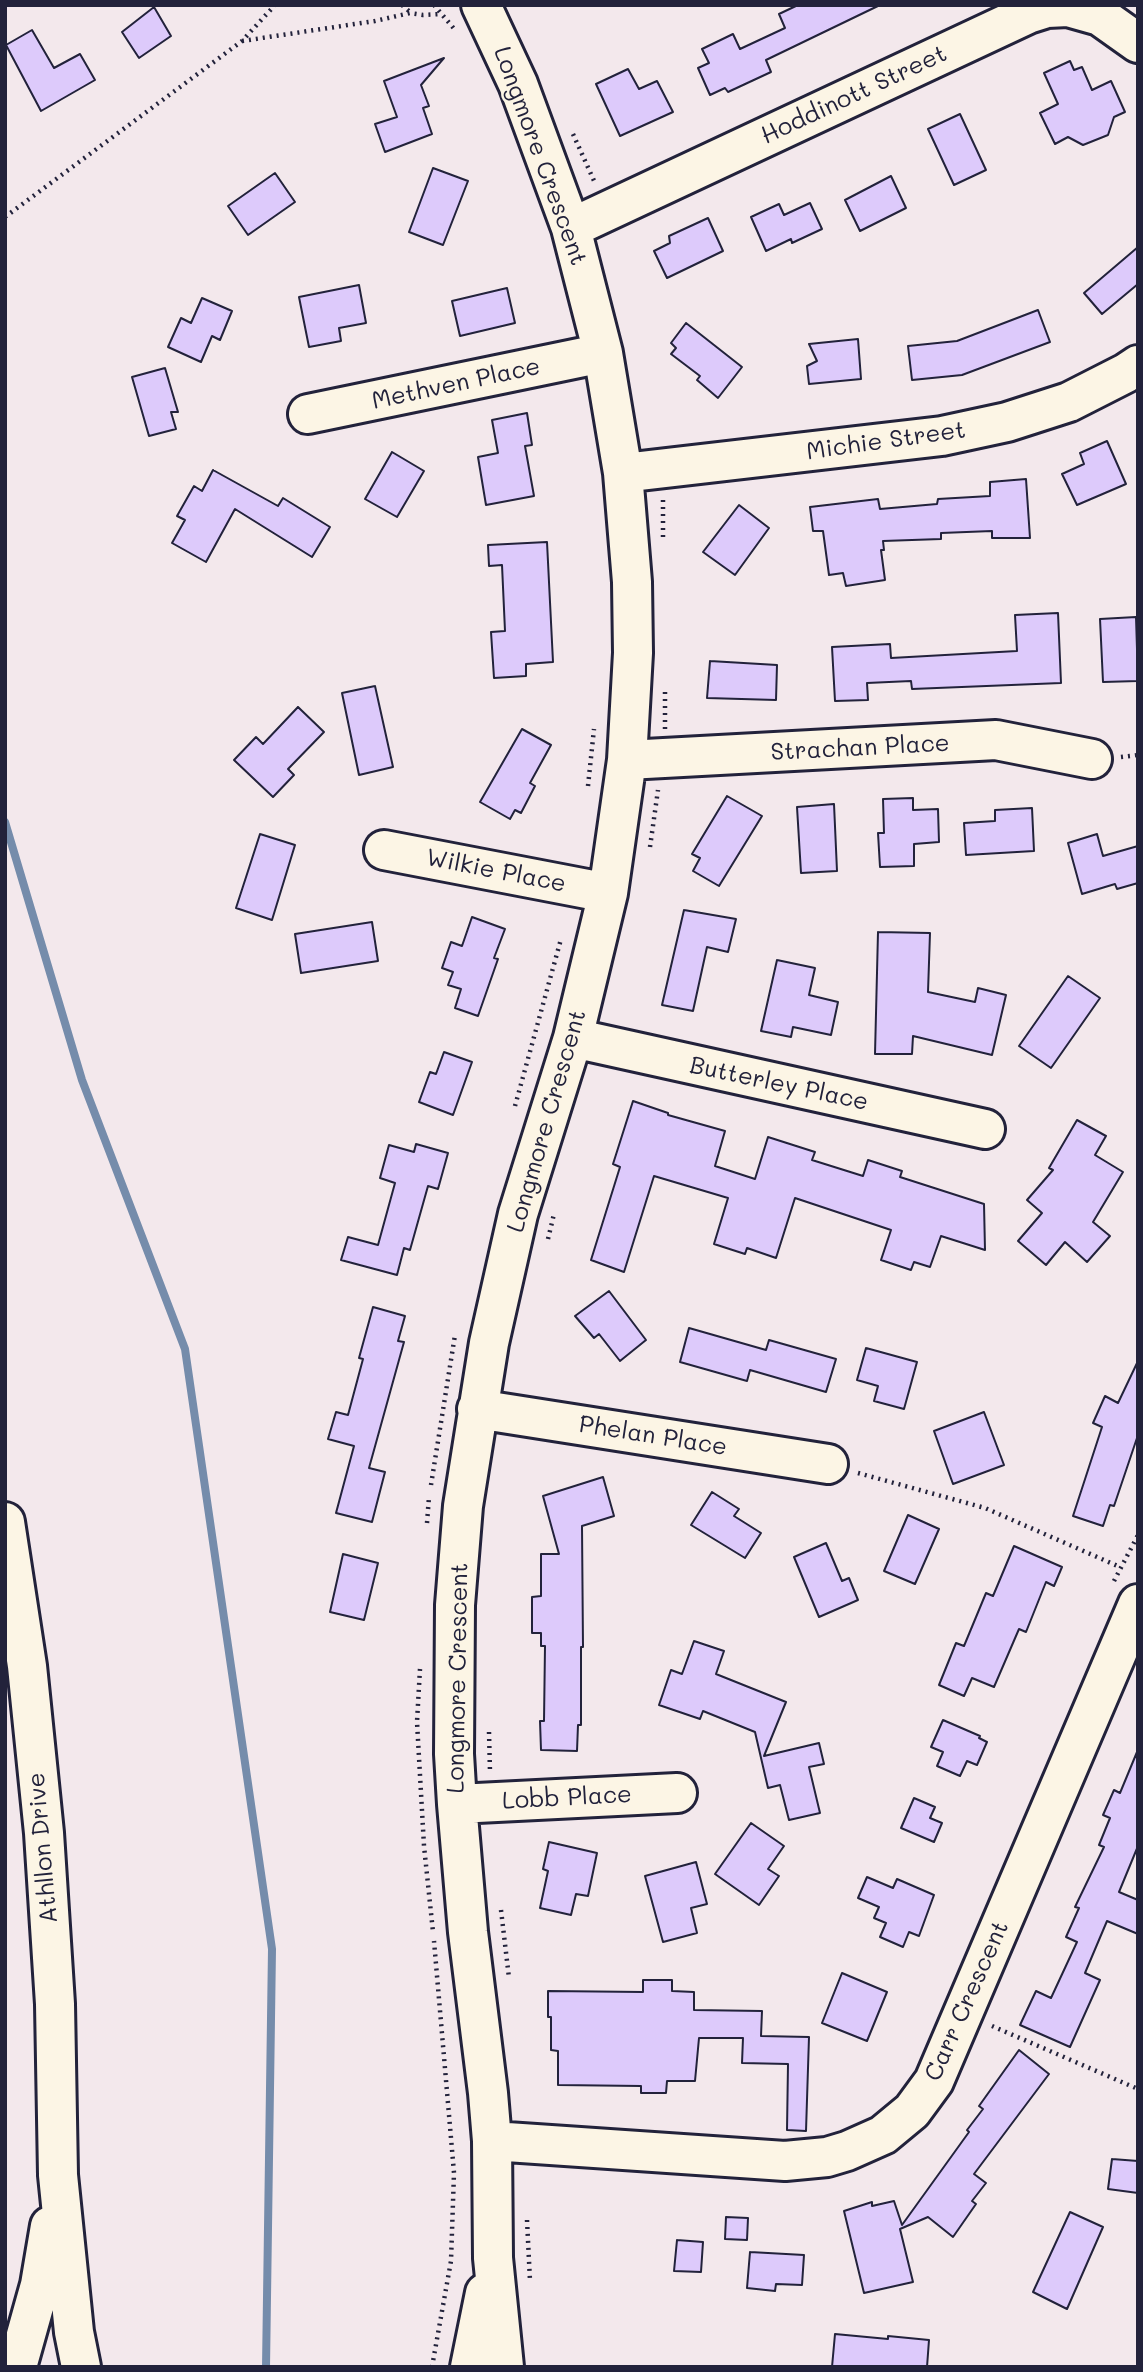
<!DOCTYPE html>
<html>
<head>
<meta charset="utf-8">
<style>
  body { margin:0 }
  #map { position:relative; width:1143px; height:2372px; overflow:hidden; background:#f3e8ec; font-family:Mali,sans-serif }
  canvas { display:block }
  .frame { position:absolute; inset:0; border:7px solid #22223b; pointer-events:none }
</style>
</head>
<body>
<div id="map">
<canvas width="1143" height="2372"></canvas>
<div class="frame"></div>
</div>
<script>
const context = document.querySelector('canvas').getContext('2d');
context.lineJoin = 'round';
const poly = rows => new Path2D(rows.map(r => 'M' + r).join(''));
function strokePath(path, color, width, dash) { context.strokeStyle = color; context.lineWidth = width; context.lineCap = dash ? 'butt' : 'round'; context.setLineDash(dash || []); context.stroke(path); }
function paint(path, color) { context.fillStyle = color; context.fill(path, 'evenodd'); }
function drawText(font, color, halo, rows, align = 'center') {
  context.font = font + ' Mali,sans-serif'; context.lineWidth = 5; context.setLineDash([]); context.textBaseline = 'middle'; context.strokeStyle = halo; context.fillStyle = color; for (const [text, x, y, turn = 0] of rows) {
    context.save(); context.translate(x, y); context.rotate((+turn || 0) * Math.PI / 180); context.textAlign = isNaN(turn) ? turn : align; if (halo) context.strokeText(text, 0, 0); context.fillText(text, 0, 0); context.restore();
  }
}
strokePath(poly([
  [5,822,82,1080,185,1349,272,1949,266,2367]
]), '#758cab', 8);
const building = poly([
  [798,5,880,5,766,60,771,72,728,92,725,88,710,95,698,68,709,63,702,49,733,34,740,49,785,28,779,14,798,5],
  [154,7,171,36,139,58,122,32,154,7],
  [32,30,54,68,80,54,95,80,41,111,6,45,32,30],
  [444,58,421,85,429,106,423,108,432,134,385,152,375,124,397,117,384,81,444,58],
  [1070,61,1074,70,1082,67,1092,90,1111,81,1125,112,1114,117,1108,135,1083,145,1068,137,1055,144,1040,113,1058,104,1044,73,1070,61],
  [628,69,639,89,657,81,673,112,620,136,596,84,628,69],
  [960,114,986,170,954,185,928,129,960,114],
  [433,168,468,181,443,245,409,232,433,168],
  [275,173,295,202,248,235,228,206,275,173],
  [891,176,906,208,860,231,845,200,891,176],
  [810,203,822,229,792,243,791,239,766,251,751,217,779,204,784,215,810,203],
  [708,218,723,251,667,278,654,251,670,243,669,236,708,218],
  [1138,247,1138,284,1102,314,1084,293,1138,247],
  [359,285,366,323,339,328,341,341,309,347,299,297,359,285],
  [507,288,515,323,460,336,452,301,507,288],
  [202,298,232,311,220,340,212,336,201,362,168,347,181,318,191,323,202,298],
  [1038,310,1050,342,962,375,912,380,908,346,957,341,1038,310],
  [686,323,742,367,718,398,697,380,700,376,671,354,676,348,671,343,686,323],
  [858,339,861,379,809,384,807,366,817,361,809,344,858,339],
  [165,368,178,412,171,412,176,429,149,436,132,377,165,368],
  [527,413,532,445,525,446,534,496,486,505,478,457,498,453,492,420,527,413],
  [1107,441,1126,484,1077,505,1062,474,1084,464,1080,453,1107,441],
  [392,452,424,471,397,517,365,499,392,452],
  [213,470,278,506,283,498,330,527,312,557,235,509,206,562,172,543,185,520,177,516,194,486,202,491,213,470],
  [1026,479,1030,538,992,538,992,531,941,533,941,539,883,541,884,550,881,550,885,580,846,586,843,573,829,575,823,531,813,531,810,507,878,499,880,509,937,504,938,499,990,496,990,482,1026,479],
  [739,505,769,528,735,575,703,552,739,505],
  [547,542,553,662,526,664,526,676,494,678,491,632,505,631,502,565,489,566,488,545,547,542],
  [1058,613,1061,683,912,689,911,681,867,683,868,700,835,701,832,647,890,644,891,658,1017,651,1015,615,1058,613],
  [1136,617,1138,681,1103,682,1100,619,1136,617],
  [710,661,777,665,776,700,707,698,710,661],
  [375,686,393,767,359,775,342,693,375,686],
  [298,707,324,732,288,769,294,775,273,797,234,760,256,737,263,744,298,707],
  [522,729,551,745,530,783,535,786,521,813,515,810,510,819,480,802,522,729],
  [727,796,762,816,719,886,693,871,700,858,692,854,727,796],
  [913,798,913,810,938,809,939,842,914,844,914,866,880,867,878,833,884,833,883,799,913,798],
  [834,804,837,871,801,873,797,807,834,804],
  [1032,808,1034,851,966,855,964,823,995,821,995,810,1032,808],
  [260,834,295,845,272,920,236,908,260,834],
  [1097,834,1103,856,1138,846,1138,883,1117,889,1115,884,1082,894,1068,843,1097,834],
  [684,910,736,919,728,952,707,947,693,1011,662,1005,684,910],
  [472,917,505,929,494,958,498,959,478,1016,455,1008,461,989,448,985,453,972,442,968,451,942,462,946,472,917],
  [372,922,378,961,301,973,295,934,372,922],
  [878,932,930,933,928,992,975,1002,978,988,1006,995,992,1055,913,1036,912,1054,875,1054,878,932],
  [777,960,815,968,809,995,838,1002,831,1035,793,1027,791,1037,761,1031,777,960],
  [1068,976,1100,998,1051,1068,1019,1046,1068,976],
  [444,1052,472,1062,453,1115,419,1102,430,1072,436,1074,444,1052],
  [633,1101,668,1113,668,1115,725,1131,715,1166,755,1179,768,1137,815,1152,812,1160,863,1176,868,1160,902,1171,900,1177,984,1204,985,1250,941,1236,930,1267,914,1262,911,1270,881,1260,891,1230,795,1198,776,1258,747,1248,745,1254,714,1244,728,1198,654,1176,624,1272,591,1260,620,1167,613,1164,633,1101],
  [1077,1120,1106,1136,1095,1155,1123,1172,1093,1222,1110,1236,1087,1262,1065,1242,1046,1265,1018,1241,1042,1213,1027,1200,1053,1170,1049,1168,1077,1120],
  [416,1144,448,1153,438,1189,428,1186,410,1250,404,1248,397,1275,341,1260,348,1237,378,1245,395,1183,380,1178,389,1145,414,1152,416,1144],
  [609,1291,646,1340,620,1361,599,1334,594,1338,575,1316,609,1291],
  [373,1307,405,1316,398,1341,404,1342,369,1468,385,1472,372,1522,336,1513,354,1446,328,1439,336,1412,348,1415,363,1359,359,1358,373,1307],
  [689,1328,766,1350,769,1340,836,1359,826,1392,750,1370,747,1381,680,1362,689,1328],
  [866,1348,917,1362,904,1409,874,1401,878,1386,857,1380,866,1348],
  [1138,1361,1138,1435,1114,1506,1110,1505,1103,1526,1073,1516,1102,1427,1093,1423,1105,1396,1118,1403,1138,1361],
  [984,1412,1004,1465,953,1484,934,1431,984,1412],
  [603,1477,614,1516,582,1526,583,1647,581,1647,581,1725,578,1725,577,1751,541,1750,540,1721,544,1721,545,1646,541,1646,541,1633,532,1633,532,1597,541,1596,541,1554,559,1554,543,1496,603,1477],
  [712,1492,739,1509,734,1516,761,1533,745,1558,691,1525,712,1492],
  [908,1515,939,1529,915,1584,884,1571,908,1515],
  [826,1543,842,1581,849,1578,858,1600,819,1617,794,1557,826,1543],
  [1014,1546,1062,1567,1054,1586,1046,1582,1026,1632,1019,1629,994,1687,972,1678,964,1696,939,1685,956,1643,964,1646,986,1593,993,1596,1014,1546],
  [343,1554,378,1563,364,1620,330,1612,343,1554],
  [694,1641,724,1651,716,1674,786,1702,764,1756,819,1743,824,1764,809,1767,820,1813,789,1820,780,1785,768,1788,755,1732,703,1711,700,1719,659,1705,671,1670,682,1674,694,1641],
  [943,1720,980,1736,979,1738,987,1742,977,1765,967,1761,960,1776,937,1766,943,1752,931,1747,943,1720],
  [1137,1752,1138,1846,1119,1892,1138,1900,1138,1934,1107,1921,1085,1973,1100,1980,1070,2047,1020,2025,1036,1991,1051,1998,1077,1942,1066,1937,1079,1908,1075,1907,1104,1847,1099,1845,1110,1818,1103,1815,1114,1790,1120,1793,1137,1752],
  [914,1798,935,1807,930,1818,942,1823,934,1842,901,1828,914,1798],
  [751,1823,784,1846,768,1869,779,1876,759,1905,715,1874,751,1823],
  [549,1842,597,1853,588,1896,576,1894,571,1915,540,1908,548,1871,543,1869,549,1842],
  [696,1862,707,1904,691,1908,697,1933,663,1942,645,1876,696,1862],
  [867,1877,893,1888,897,1879,934,1895,919,1936,909,1932,903,1947,880,1937,886,1923,874,1918,879,1907,858,1898,867,1877],
  [842,1973,887,1992,867,2041,822,2023,842,1973],
  [643,1980,672,1980,672,1991,694,1992,694,2010,762,2011,761,2036,809,2037,806,2131,787,2130,788,2064,742,2063,743,2038,699,2038,695,2081,667,2081,666,2093,641,2093,641,2086,558,2085,558,2051,551,2050,551,2017,548,2017,548,1991,643,1992,643,1980],
  [1019,2050,1049,2074,974,2174,986,2183,972,2201,976,2204,953,2237,928,2217,900,2229,913,2282,864,2293,844,2211,872,2202,872,2206,894,2201,902,2225,969,2132,967,2130,983,2109,979,2106,1019,2050],
  [1112,2159,1138,2161,1138,2193,1108,2189,1112,2159],
  [1070,2212,1103,2227,1067,2309,1033,2292,1070,2212],
  [726,2217,748,2218,747,2240,725,2239,726,2217],
  [677,2240,703,2242,701,2272,674,2271,677,2240],
  [750,2252,804,2255,802,2285,776,2284,775,2291,747,2288,750,2252],
  [835,2334,888,2339,888,2336,929,2340,927,2367,832,2367,835,2334]
]);
paint(building, '#ddcafb');
strokePath(building, '#22223b', 2);
const minor = poly([
  [481,5,518,84,571,228,603,353,623,473,632,582,633,653,627,760,608,893,573,1038,518,1214,489,1343,463,1506,455,1605,454,1754,457,1804,468,1932,488,2093,492,2141,493,2258,504,2367],
  [571,228,1028,14,1047,8,1068,7,1100,16,1138,43],
  [308,414,603,353],
  [623,473,942,436,1007,422,1069,402,1126,373,1138,365],
  [627,760,996,740,1092,759],
  [384,850,608,893],
  [573,1038,985,1129],
  [477,1409,828,1464],
  [457,1804,677,1793],
  [492,2141,785,2161,827,2157,847,2151,883,2135,912,2111,934,2081,1138,1604],
  [470,2367,485,2293]
]);
const major = poly([
  [5,1522,27,1666,44,1833,55,2004,58,2175,74,2332,81,2367],
  [17,2367,40,2285,50,2226]
]);
strokePath(minor, '#22223b', 44);
strokePath(major, '#22223b', 44);
strokePath(poly([
  [402,5,410,12],
  [434,5,456,31],
  [242,41,375,21,410,13,423,15,441,14],
  [573,134,595,183],
  [5,217,242,41,275,5],
  [663,500,663,540],
  [665,729,665,692],
  [1121,757,1138,755],
  [588,786,594,729],
  [650,847,658,790],
  [515,1106,561,939],
  [548,1239,554,1214],
  [858,1473,985,1508,1120,1567],
  [431,1485,455,1335],
  [427,1523,429,1497],
  [1114,1581,1138,1535],
  [420,1669,417,1722,424,1846,433,1932],
  [489,1732,490,1772],
  [501,1910,509,1978],
  [992,2026,1138,2089],
  [527,2220,530,2281],
  [432,2367,451,2261,454,2173,434,1941]
]), '#22223b', 4.5, [2, 5]);
strokePath(minor, '#fcf5e5', 38);
strokePath(major, '#fcf5e5', 38);
drawText('24px', '#22223b', '#fcf5e5', [
  ["Hoddinott Street",854,95,-25],
  ["Longmore Crescent",540,156,70],
  ["Methven Place",456,384,-12],
  ["Michie Street",886,441,-8],
  ["Strachan Place",860,748,-3],
  ["Wilkie Place",496,871,11],
  ["Butterley Place",779,1084,12],
  ["Longmore Crescent",547,1121,-74],
  ["Phelan Place",653,1436,9],
  ["Longmore Crescent",458,1678,-89],
  ["Lobb Place",567,1798,-3],
  ["Athllon Drive",43,1848,-95],
  ["Carr Crescent",967,2001,-66]
]);
</script>
</body>
</html>
